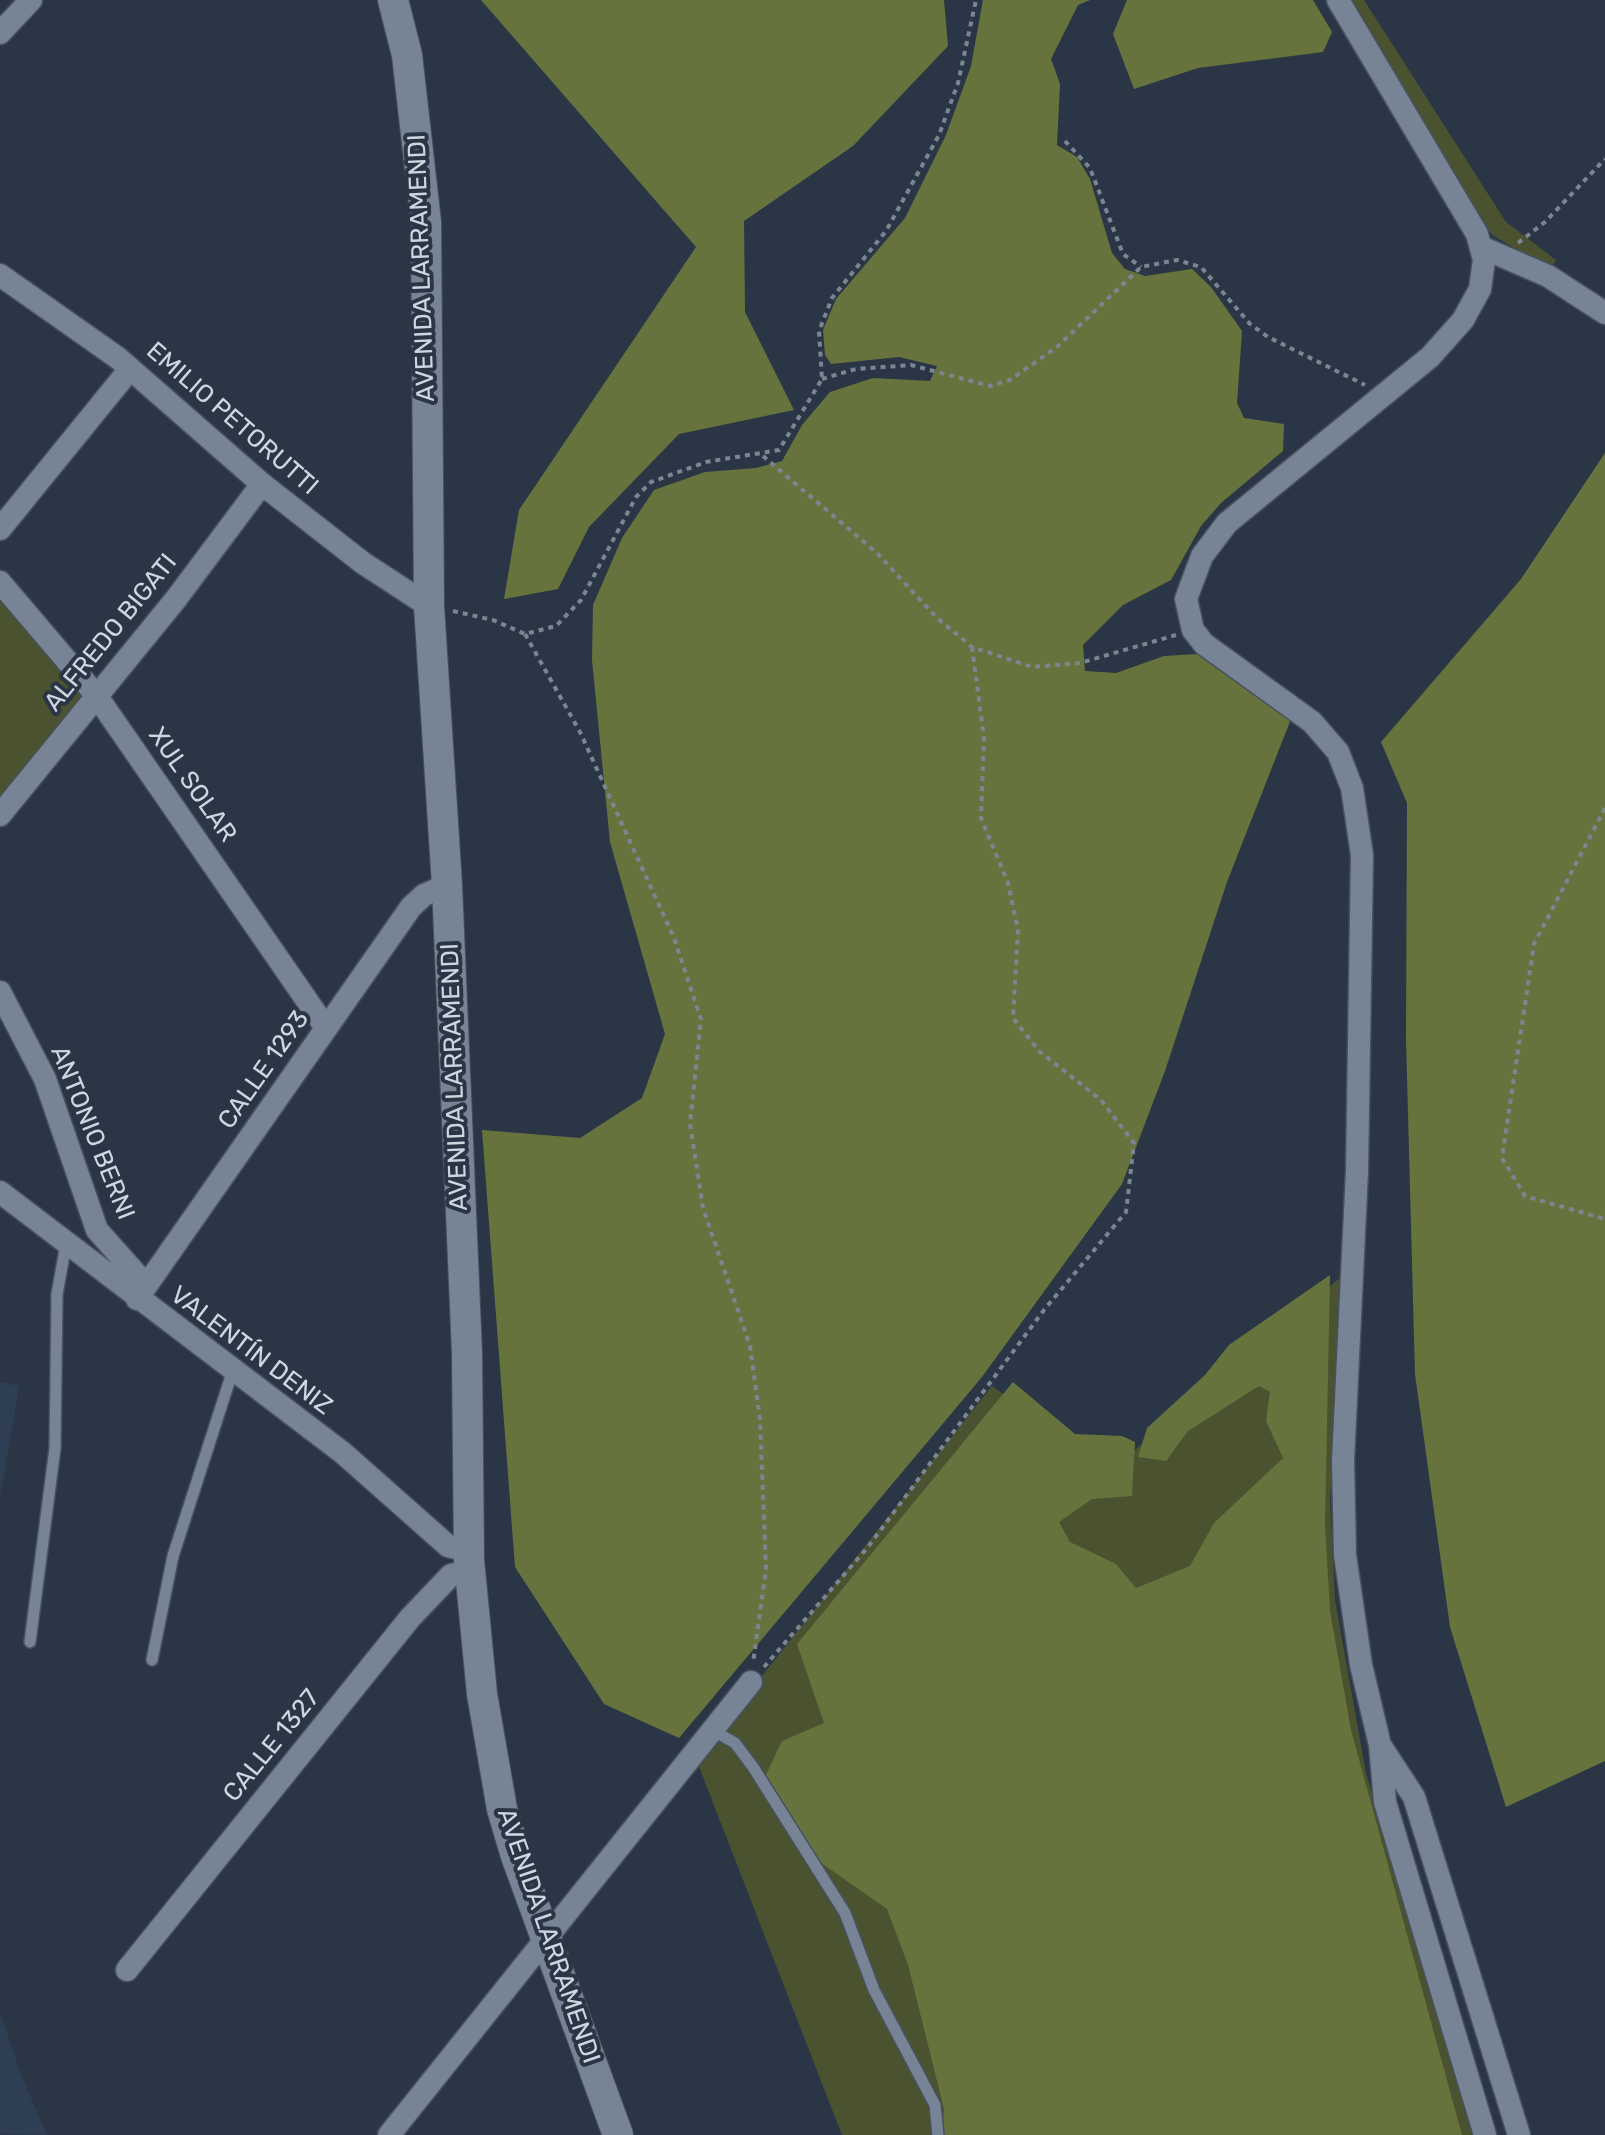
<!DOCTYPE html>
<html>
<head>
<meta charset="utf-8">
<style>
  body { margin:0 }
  canvas { display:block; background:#2a3645 }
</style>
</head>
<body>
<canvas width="1605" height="2135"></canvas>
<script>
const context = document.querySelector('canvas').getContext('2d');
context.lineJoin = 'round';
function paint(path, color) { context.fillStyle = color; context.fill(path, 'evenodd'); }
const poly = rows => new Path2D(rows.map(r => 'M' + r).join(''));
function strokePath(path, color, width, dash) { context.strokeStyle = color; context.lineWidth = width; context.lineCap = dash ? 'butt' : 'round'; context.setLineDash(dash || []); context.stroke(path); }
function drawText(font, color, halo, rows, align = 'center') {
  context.font = font + ' Rubik,sans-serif'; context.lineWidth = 8; context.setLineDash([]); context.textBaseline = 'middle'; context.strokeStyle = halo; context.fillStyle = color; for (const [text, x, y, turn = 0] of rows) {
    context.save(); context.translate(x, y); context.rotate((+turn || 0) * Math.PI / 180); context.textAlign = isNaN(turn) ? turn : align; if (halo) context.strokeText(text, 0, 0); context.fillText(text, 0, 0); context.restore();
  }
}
paint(poly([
  [0,1382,19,1386,0,1498],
  [0,2013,22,2077,47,2135,0,2134]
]), '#2e3e53');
paint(poly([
  [1350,0,1364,0,1506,222,1556,260,1551,269,1492,235],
  [0,582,96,695,0,815],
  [1342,1276,1330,1501,1335,1600,1366,1773,1472,2135,842,2135,696,1759,992,1386,1069,1442,1135,1450]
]), '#4b5230');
paint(poly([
  [481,0,944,0,948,46,853,146,744,221,745,312,794,410,679,434,589,527,558,589,504,599,519,510,696,247],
  [983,0,1090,0,1078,5,1051,59,1060,84,1057,145,1077,157,1090,179,1112,253,1125,269,1145,276,1192,269,1211,287,1242,331,1237,403,1244,418,1284,424,1283,451,1221,503,1201,526,1171,580,1123,605,1083,645,1085,671,1116,673,1164,656,1198,654,1291,719,1227,882,1165,1071,1122,1184,982,1377,679,1738,604,1704,515,1567,482,1130,580,1138,642,1098,665,1034,610,842,592,660,593,605,622,538,654,490,705,472,756,468,782,461,802,425,830,392,873,378,930,381,937,366,899,357,831,364,825,355,823,330,836,299,905,218,946,135,971,66],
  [1127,0,1313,0,1332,32,1323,52,1198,68,1134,89,1113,34],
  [1605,453,1605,1761,1506,1807,1450,1627,1415,1374,1406,1039,1407,803,1381,742,1521,579],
  [1330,1275,1325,1524,1330,1611,1351,1730,1462,2135,942,2135,944,2109,908,1965,887,1909,817,1860,763,1781,782,1741,824,1723,797,1644,1013,1382,1075,1434,1122,1436,1135,1442,1132,1496,1092,1499,1059,1522,1070,1542,1116,1564,1136,1588,1190,1566,1214,1523,1283,1458,1266,1421,1270,1392,1259,1386,1188,1431,1166,1461,1138,1457,1147,1428,1205,1375,1229,1345]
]), '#67733c');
const lane = poly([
  [30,1642,55,1448,57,1294,66,1244],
  [152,1660,173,1556,232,1373],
  [712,1730,735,1743,753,1767,845,1913,874,1990,935,2105,938,2135]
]);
const street = poly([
  [1338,0,1477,234,1484,260,1480,289,1463,320,1430,357,1227,523,1202,556,1186,599,1193,630,1204,644,1312,722,1338,752,1352,788,1362,855,1357,1171,1343,1461,1345,1555,1361,1665,1380,1745,1385,1802,1485,2135],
  [0,33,31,0],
  [1481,247,1548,276,1605,313],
  [0,275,118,358,262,484,363,563,429,606],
  [0,529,130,369],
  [0,582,96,695,326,1028],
  [0,815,176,599,262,484],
  [0,992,45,1079,97,1230,146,1285],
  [0,1192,343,1453,448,1546,469,1551],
  [137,1299,411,907,424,895,447,885],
  [1382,1748,1414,1797,1519,2135],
  [127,1970,410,1618,451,1575,470,1571],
  [389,2135,751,1682]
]);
const secondary = poly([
  [393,0,407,55,426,222,429,606,447,885,467,1353,469,1560,482,1694,502,1809,516,1856,618,2135]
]);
strokePath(lane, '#48515e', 14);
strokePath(street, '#48515e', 25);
strokePath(secondary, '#48515e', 32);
strokePath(poly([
  [1065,141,1090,168,1123,254,1141,267],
  [1518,243,1545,222,1605,159],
  [822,379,856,369,911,365,990,386,1010,380,1057,347,1141,267,1177,260,1201,267,1250,324,1268,337,1365,385],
  [763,456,877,553,936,617,972,647,1032,667,1080,663,1176,635],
  [453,611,493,620,525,634,556,626,581,600,636,497,651,482,706,462,779,450,822,379,819,331,832,298,886,231,939,135,958,83,976,0],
  [525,634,580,732,674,938,701,1019,690,1124,703,1208,750,1346,760,1419,766,1569,753,1663],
  [1605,808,1534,944,1502,1158,1525,1196,1605,1219],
  [764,1667,868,1547,1044,1310,1126,1212,1134,1143,1101,1100,1039,1051,1013,1018,1018,930,1008,883,981,818,984,738,972,647]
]), '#7c8592', 4, [5, 5]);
strokePath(lane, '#768496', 11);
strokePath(street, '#768496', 22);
strokePath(secondary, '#768496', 30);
drawText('25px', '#cfd6e0', '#2a3645', [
  ["AVENIDA LARRAMENDI",422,268,-92],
  ["EMILIO PETORUTTI",232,419,41],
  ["ALFREDO BIGATI",111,633,-51],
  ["XUL SOLAR",192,785,55],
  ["CALLE 1293",264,1070,-55],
  ["AVENIDA LARRAMENDI",455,1077,-92],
  ["ANTONIO BERNI",92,1133,68],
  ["VALENTÍN DENIZ",251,1351,37],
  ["CALLE 1327",272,1746,-51],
  ["AVENIDA LARRAMENDI",548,1936,71]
]);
</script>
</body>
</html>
